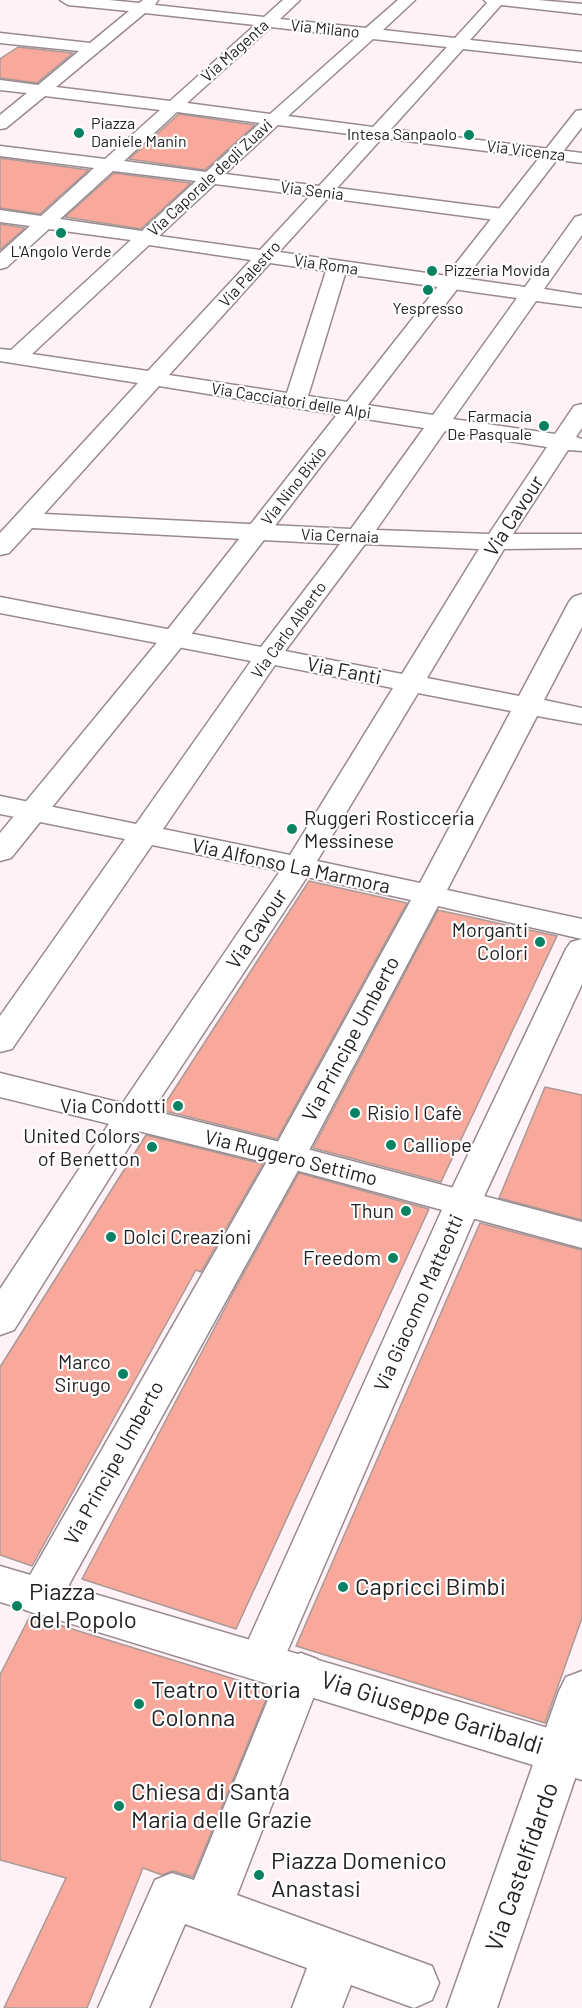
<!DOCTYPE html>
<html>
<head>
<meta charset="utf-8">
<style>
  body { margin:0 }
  canvas { display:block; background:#fff2f6 }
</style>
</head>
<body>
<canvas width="582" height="2008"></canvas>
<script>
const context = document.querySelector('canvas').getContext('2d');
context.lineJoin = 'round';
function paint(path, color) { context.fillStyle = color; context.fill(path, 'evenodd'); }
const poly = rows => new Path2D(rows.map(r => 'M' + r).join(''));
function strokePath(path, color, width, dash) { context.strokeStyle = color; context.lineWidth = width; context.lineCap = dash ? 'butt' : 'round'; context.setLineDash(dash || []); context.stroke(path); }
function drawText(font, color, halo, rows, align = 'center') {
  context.font = font + ' Barlow,sans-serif'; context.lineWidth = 4.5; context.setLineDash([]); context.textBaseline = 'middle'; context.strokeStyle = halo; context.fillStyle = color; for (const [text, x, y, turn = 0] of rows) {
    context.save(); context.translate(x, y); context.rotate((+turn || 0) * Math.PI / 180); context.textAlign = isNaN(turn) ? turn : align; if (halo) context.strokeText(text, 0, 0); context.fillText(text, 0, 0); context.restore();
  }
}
const building = poly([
  [18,47,73,53,37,83,0,78,0,59,18,47],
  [179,114,255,125,205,170,129,159,179,114],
  [0,158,89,170,40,214,0,208,0,158],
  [114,173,191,183,141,229,65,217,114,173],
  [0,224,25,228,0,250,0,224],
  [309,881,407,903,277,1139,161,1110,309,881],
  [438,910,557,936,441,1182,313,1148,438,910],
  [545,1087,582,1095,582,1220,499,1198,545,1087],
  [146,1135,263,1164,201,1272,196,1270,32,1566,0,1555,0,1367,146,1135],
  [299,1173,429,1209,236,1629,82,1579,234,1291,299,1173],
  [480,1223,582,1250,582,1618,545,1723,296,1646,480,1223],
  [30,1616,270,1690,193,1877,173,1871,162,1875,143,1868,87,2008,4,2008,66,1878,0,1860,0,1675,30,1616]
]);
paint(building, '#f8a99c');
strokePath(building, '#a99a97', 1.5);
const minor = poly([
  [60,0,109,0,139,3,143,0,158,0,155,5,264,17,283,0,300,0,280,19,366,28,398,0,415,0,383,30,455,38,487,3,484,0,538,0,582,4,582,14,501,5,470,40,582,52,582,62,463,49,391,129,582,153,582,163,382,138,337,188,503,209,510,211,512,215,510,219,503,221,328,198,279,252,525,287,575,217,582,215,582,235,544,289,582,295,582,307,536,301,453,419,555,434,574,406,582,404,582,428,576,437,582,439,582,451,568,450,513,534,582,534,582,548,504,549,427,678,519,696,569,602,573,597,582,594,582,627,544,700,582,708,582,724,537,716,447,890,582,919,582,939,438,906,306,1156,55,1610,40,1615,25,1610,18,1597,25,1584,270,1156,411,900,307,877,142,1126,14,1330,0,1335,0,1289,118,1110,280,871,152,845,12,1049,0,1052,0,1016,125,839,0,814,0,796,136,824,251,661,0,613,0,597,261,647,340,544,32,528,9,553,0,555,0,533,138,383,0,361,0,349,11,350,131,240,49,229,7,267,0,269,0,253,30,226,0,222,0,210,41,216,94,168,0,156,0,146,105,159,160,110,45,96,6,128,0,129,0,115,27,93,0,90,0,80,38,85,79,51,0,43,0,33,90,43,129,11,68,5,60,0],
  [145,13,255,25,170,101,56,87,145,13],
  [271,27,357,37,270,114,187,103,271,27],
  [373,39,447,47,373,127,288,116,373,39],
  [177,112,260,123,206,172,124,161,177,112],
  [278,125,365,136,319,186,225,174,278,125],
  [113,171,196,181,142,231,60,219,113,171],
  [215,184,310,196,260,250,159,236,215,184],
  [149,245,251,260,148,371,32,354,149,245],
  [270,263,326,271,287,393,169,375,270,263],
  [345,274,517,298,433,415,308,396,345,274],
  [159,386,295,408,424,428,351,529,44,514,159,386],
  [445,431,547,447,489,534,376,530,445,431],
  [365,544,479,549,402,674,285,651,365,544],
  [275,665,393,688,290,855,163,829,275,665],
  [418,693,511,711,420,883,317,861,418,693],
  [582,939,582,984,481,1203,283,1661,277,1675,261,1680,245,1675,239,1661,445,1203,566,949,571,942,582,939],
  [301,1653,317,1659,323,1673,237,1895,432,1966,439,1983,432,2000,414,2008,351,1985,342,2008,292,2008,307,1968,185,1924,149,2008,98,2008,155,1880,172,1873,194,1880,279,1673,285,1659,301,1653],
  [582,1671,582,1758,497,2008,447,2008,559,1691,566,1677,582,1671]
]);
const major = poly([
  [582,110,582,127,183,645,11,858,0,861,0,833,165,633,576,111,582,110],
  [0,1073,288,1144,582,1222,582,1248,288,1168,0,1097,0,1073],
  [0,1566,582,1738,582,1780,0,1602,0,1566]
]);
strokePath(minor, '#988a8f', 3);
strokePath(major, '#988a8f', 3);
paint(minor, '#fff');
paint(major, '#fff');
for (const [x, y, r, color] of [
  [79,133,6,"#098262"],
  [469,135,6,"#098262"],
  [61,233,6,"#098262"],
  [432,271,6,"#098262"],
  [428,290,6,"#098262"],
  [544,426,6,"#098262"],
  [292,829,6,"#098262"],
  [540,942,6,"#098262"],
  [178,1106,6,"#098262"],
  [355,1113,6,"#098262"],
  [391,1145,6,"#098262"],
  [152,1147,6,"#098262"],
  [406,1211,6,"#098262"],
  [111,1237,6,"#098262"],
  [393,1258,6,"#098262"],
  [123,1374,6,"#098262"],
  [343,1587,6,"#098262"],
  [17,1606,6,"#098262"],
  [139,1704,6,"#098262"],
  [119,1806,6,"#098262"],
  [259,1875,6,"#098262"]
]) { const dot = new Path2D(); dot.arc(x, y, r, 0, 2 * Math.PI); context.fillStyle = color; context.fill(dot); strokePath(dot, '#fff', 2); }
drawText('16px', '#262123', '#fff', [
  ["Via Milano",325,29,6],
  ["Via Magenta",235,51,-42],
  ["Via Vicenza",526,151,7],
  ["Via Caporale degli Zuavi",210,178,-43],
  ["Via Senia",312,191,7],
  ["Via Roma",326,265,8],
  ["Via Palestro",250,274,-48],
  ["Via Cacciatori delle Alpi",291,401,9],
  ["Via Nino Bixio",294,486,-52],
  ["Via Cernaia",340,536,2],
  ["Via Carlo Alberto",289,630,-54]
]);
drawText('16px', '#262123', '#fff', [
  ["Piazza",91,124],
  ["Daniele Manin",91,142],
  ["Intesa Sanpaolo",457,135,"right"],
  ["L'Angolo Verde",61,252,"center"],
  ["Pizzeria Movida",444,271],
  ["Yespresso",428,309,"center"],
  ["Farmacia",532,417,"right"],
  ["De Pasquale",532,435,"right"]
], 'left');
drawText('20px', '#262123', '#fff', [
  ["Via Cavour",514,516,-57],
  ["Via Fanti",344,671,11],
  ["Via Alfonso La Marmora",291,866,12],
  ["Via Cavour",257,929,-56],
  ["Via Principe Umberto",351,1039,-62],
  ["Via Ruggero Settimo",291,1158,14],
  ["Via Giacomo Matteotti",419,1303,-66],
  ["Via Principe Umberto",114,1463,-61]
]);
drawText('20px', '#262123', '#fff', [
  ["Ruggeri Rosticceria",304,818,"left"],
  ["Messinese",304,841,"left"],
  ["Morganti",528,930],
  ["Colori",528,953],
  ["Via Condotti",166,1106],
  ["Risio I Cafè",367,1113,"left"],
  ["United Colors",140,1136],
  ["of Benetton",140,1159],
  ["Calliope",403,1145,"left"],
  ["Thun",394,1211],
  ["Dolci Creazioni",123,1237,"left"],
  ["Freedom",381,1258],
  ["Marco",111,1362],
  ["Sirugo",111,1385]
], 'right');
drawText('24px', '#262123', '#fff', [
  ["Capricci Bimbi",355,1587],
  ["Piazza",29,1592],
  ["del Popolo",29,1620],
  ["Teatro Vittoria",151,1690],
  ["Colonna",151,1718],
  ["Chiesa di Santa",131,1792],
  ["Maria delle Grazie",131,1820],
  ["Piazza Domenico",271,1861],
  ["Anastasi",271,1889]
], 'left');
drawText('24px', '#262123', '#fff', [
  ["Via Giuseppe Garibaldi",432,1713,17],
  ["Via Castelfidardo",522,1867,-71]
]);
</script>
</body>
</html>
